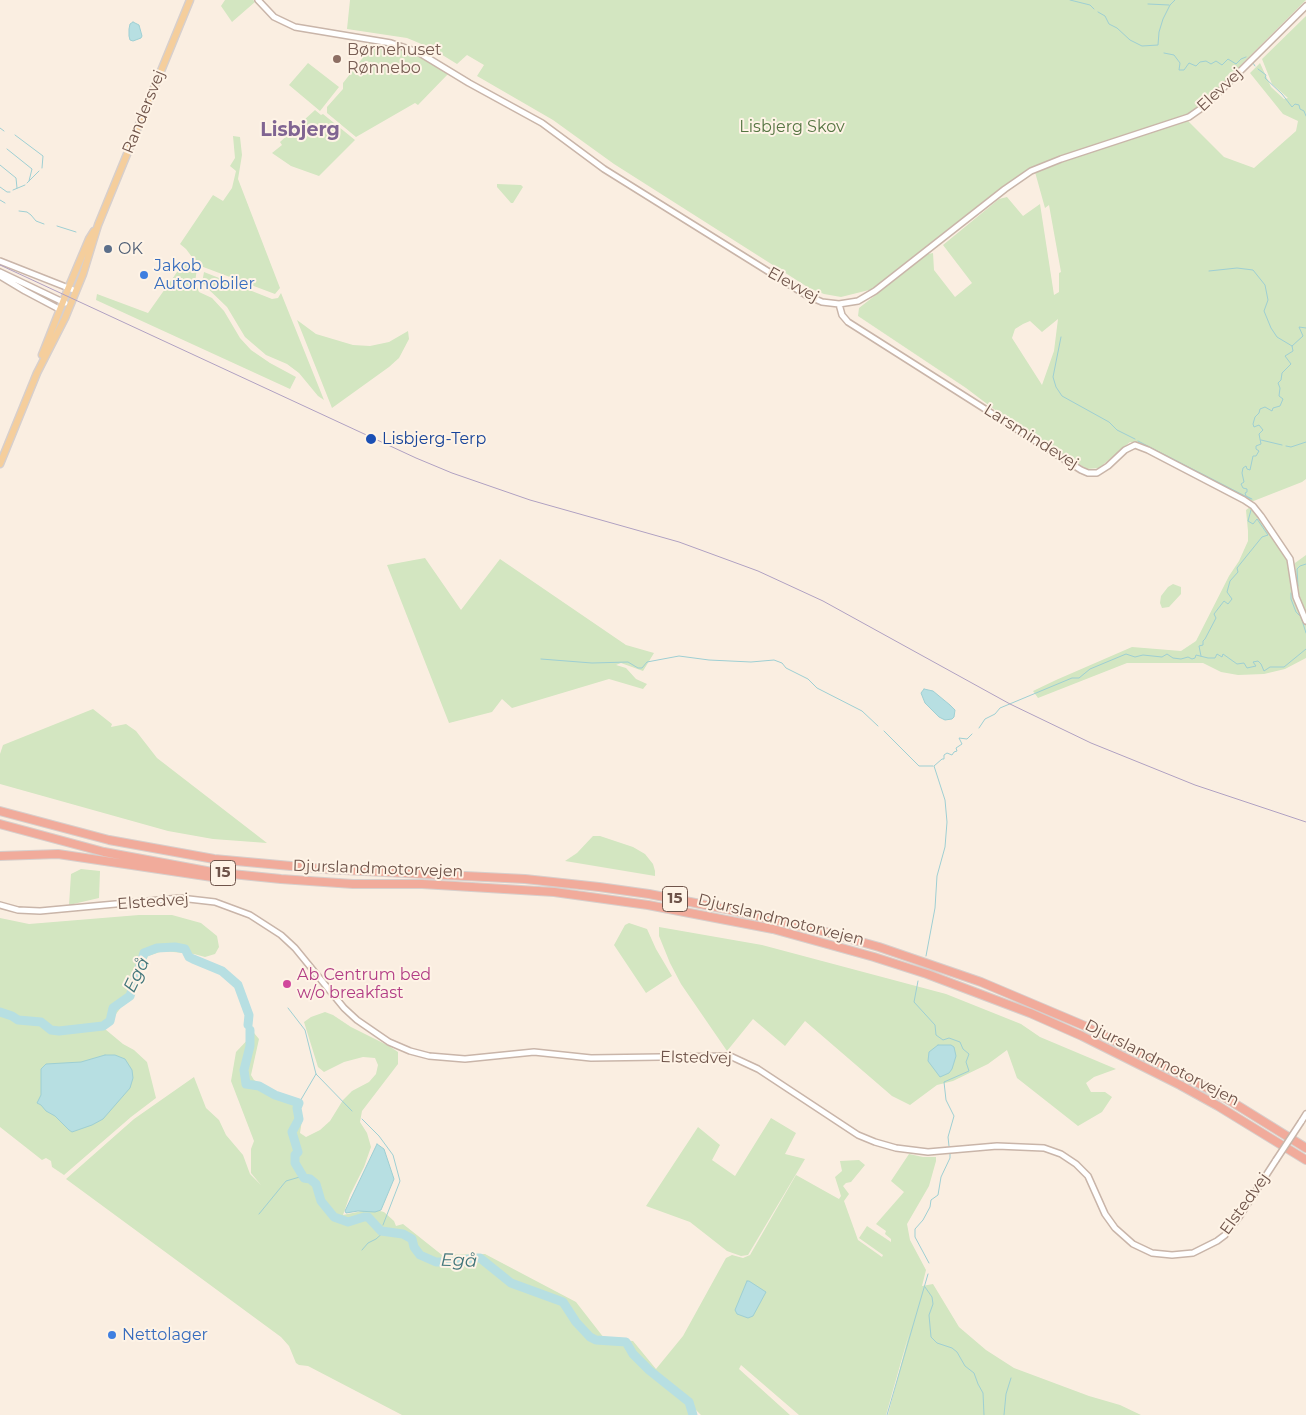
<!DOCTYPE html>
<html>
<head>
<meta charset="utf-8">
<style>
  body { margin:0 }
  canvas { display:block; background:#faeee1 }
</style>
</head>
<body>
<canvas width="1306" height="1415"></canvas>
<script>
const context = document.querySelector('canvas').getContext('2d');
context.lineJoin = 'round';
function paint(path, color) { context.fillStyle = color; context.fill(path, 'evenodd'); }
const poly = rows => new Path2D(rows.map(r => 'M' + r).join(''));
function strokePath(path, color, width, dash) { context.strokeStyle = color; context.lineWidth = width; context.lineCap = dash ? 'butt' : 'round'; context.setLineDash(dash || []); context.stroke(path); }
function drawText(font, color, halo, rows, align = 'center') {
  context.font = font + ' Montserrat,sans-serif'; context.lineWidth = 4; context.setLineDash([]); context.textBaseline = 'middle'; context.strokeStyle = halo; context.fillStyle = color; for (const [text, x, y, turn = 0] of rows) {
    context.save(); context.translate(x, y); context.rotate((+turn || 0) * Math.PI / 180); context.textAlign = isNaN(turn) ? turn : align; if (halo) context.strokeText(text, 0, 0); context.fillText(text, 0, 0); context.restore();
  }
}
paint(poly([
  [225,0,253,0,255,2,232,22,221,6],
  [350,0,1306,0,1200,106,1188,115,1035,167,873,289,841,297,824,294,809,288,614,164,553,120,477,76,484,65,467,55,457,64,431,48,407,38,347,29],
  [1306,16,1306,479,1302,482,1251,502,1143,444,1130,442,1099,468,1087,469,1011,422,966,388,858,316,859,308,928,254,933,253,934,270,955,297,972,283,943,245,999,199,1007,197,1023,216,1040,204,1054,295,1059,292,1059,273,1061,272,1049,205,1045,208,1035,172,1052,165,1188,121,1224,157,1254,168,1296,131,1298,121,1283,114,1250,73,1260,63,1271,87,1284,99,1288,98,1272,84,1262,59],
  [1058,319,1054,351,1042,385,1012,338,1015,329,1023,324,1030,321,1042,332],
  [368,43,390,50,393,48,405,50,418,55,448,74,418,105,415,103,356,137,327,113,327,107,343,89,343,83,365,55],
  [308,63,339,87,320,111,289,85],
  [315,110,321,115,323,114,355,140,319,176,291,166,272,153,282,145,280,142],
  [233,136,240,137,242,155,238,179,280,288,275,294,198,265,186,249,180,244,213,195,223,201,232,188,236,171,230,166,235,158],
  [497,184,521,185,523,187,513,203,511,203,497,187],
  [186,264,197,269,195,282,199,292,212,298,224,311,240,338,251,350,270,363,296,377,290,389,96,300,97,294,148,313,182,265],
  [204,272,272,299,278,298,281,293,324,400,318,396,299,373,287,364,266,355,245,337,227,307,202,283],
  [297,320,316,334,353,345,370,346,389,342,408,331,409,339,399,358,389,367,332,408],
  [1250,507,1270,531,1273,539,1288,560,1291,569,1292,591,1306,625,1306,658,1285,669,1264,674,1238,675,1221,672,1203,663,1127,663,1038,698,1033,691,1056,680,1132,647,1181,651,1196,641,1229,576,1239,561,1248,541,1248,531,1246,510],
  [1306,555,1306,616,1296,585,1295,563],
  [425,558,461,610,500,559,626,645,654,653,643,671,621,663,616,665,626,668,636,679,647,684,643,689,609,679,512,708,502,699,492,712,449,723,387,565],
  [1173,584,1181,587,1181,594,1169,607,1162,608,1160,603,1161,596,1168,587],
  [93,709,112,724,111,727,126,724,136,731,157,758,267,843,213,839,168,831,0,784,0,754,3,745],
  [593,836,600,836,633,847,645,854,653,864,655,871,655,876,565,861,577,853],
  [81,869,100,871,99,898,69,905,71,874],
  [139,915,172,915,201,923,217,936,219,947,215,954,205,957,194,954,163,951,148,956,141,971,136,987,105,1029,123,1044,134,1050,147,1062,156,1098,131,1117,64,1175,52,1167,51,1161,46,1158,42,1160,0,1127,0,918,29,924],
  [629,923,647,929,656,949,672,976,646,993,614,945,625,925],
  [659,927,762,945,946,994,1021,1024,1040,1037,1116,1069,1094,1077,1086,1083,1091,1092,1105,1092,1112,1097,1102,1112,1078,1126,1017,1078,1007,1050,988,1064,953,1081,937,1085,910,1105,892,1096,805,1021,785,1046,753,1019,727,1051,681,984,670,963,659,936],
  [325,1012,333,1015,351,1027,389,1046,398,1052,398,1064,362,1111,360,1122,367,1133,371,1147,364,1167,350,1195,343,1215,372,1209,384,1212,394,1221,396,1226,403,1224,442,1255,485,1254,576,1302,604,1338,633,1341,656,1369,683,1336,726,1258,732,1255,743,1258,750,1255,796,1175,839,1199,841,1196,835,1177,842,1171,840,1161,859,1160,865,1165,851,1182,846,1183,843,1186,849,1194,844,1201,858,1240,882,1257,883,1255,859,1238,867,1226,891,1242,891,1239,885,1234,886,1231,876,1224,904,1192,891,1181,909,1154,923,1157,936,1157,936,1161,929,1186,907,1224,910,1240,926,1270,922,1286,933,1284,959,1327,986,1350,1014,1368,1089,1396,1120,1405,1141,1415,888,1415,910,1330,886,1415,799,1415,741,1365,739,1369,790,1415,701,1415,690,1404,693,1415,402,1415,308,1366,299,1365,296,1363,289,1346,281,1337,66,1179,134,1119,194,1077,206,1108,219,1120,226,1135,243,1155,250,1174,261,1185,251,1173,251,1149,254,1141,231,1081,236,1052,254,1033,259,1039,251,1075,254,1080,288,1099,300,1107,302,1120,300,1133,306,1137,320,1130,330,1121,343,1100,352,1091,369,1082,376,1074,378,1065,375,1058,363,1057,344,1062,324,1072,318,1067,304,1022,311,1017],
  [771,1118,796,1133,785,1154,805,1159,748,1255,741,1256,727,1251,690,1222,646,1206,698,1127,720,1145,712,1160,735,1176]
]), '#d3e6c1');
const water = poly([
  [133,22,139,25,142,36,141,38,133,41,130,40,129,36,129,29,130,24,133,22],
  [924,689,933,691,950,705,955,710,954,717,952,719,945,720,939,717,925,703,921,693,924,689],
  [938,1045,951,1045,954,1047,956,1056,952,1069,949,1073,940,1077,928,1061,929,1052,938,1045],
  [105,1055,115,1055,125,1059,132,1070,133,1078,130,1088,103,1119,92,1125,72,1132,69,1130,55,1116,46,1111,41,1105,37,1103,41,1095,41,1069,46,1064,81,1062,105,1055],
  [377,1144,384,1149,394,1179,381,1210,375,1212,358,1211,346,1213,345,1211,377,1144],
  [747,1281,749,1281,766,1292,753,1316,748,1318,737,1314,735,1310,747,1281]
]);
paint(water, '#b7dfe2');
strokePath(water, '#9ecfd3', 1);
strokePath(poly([
  [1070,0,1090,5,1094,9],
  [1148,4,1169,5],
  [1098,12,1105,16,1109,24,1117,28,1130,40,1142,46,1158,45,1159,32,1163,19,1170,5,1175,0],
  [1164,53,1174,55,1180,63,1179,70,1184,70,1189,63,1196,66,1200,62,1206,61,1211,64,1216,61,1222,65,1228,59,1236,64,1241,59,1246,57],
  [1253,63,1255,66],
  [1258,69,1266,75,1265,78,1282,94,1292,107,1295,104,1299,105,1300,109,1304,111,1306,116],
  [0,128,4,131],
  [15,135,43,156,42,168],
  [7,149,32,169,29,181],
  [0,165,16,178,17,188],
  [27,183,39,171],
  [0,187,7,192,10,192],
  [13,190,25,185],
  [0,200,5,203],
  [19,211,27,212,31,215,36,221,44,224],
  [57,226,76,232],
  [1209,271,1237,268,1253,270,1265,285,1268,300,1264,311,1271,328,1277,337,1292,346],
  [1061,337,1053,377,1056,387,1062,396,1109,422,1117,430,1135,439],
  [1261,440,1282,445],
  [1138,441,1251,499],
  [1286,446,1291,447,1306,442],
  [1252,499,1246,496,1245,493,1247,492,1247,489,1243,488,1241,484,1244,482,1242,473,1243,468,1246,466,1247,469,1250,470,1253,456,1256,456,1259,451,1256,449,1256,446,1261,444,1259,434,1263,430,1259,425,1254,427,1253,424,1255,417,1259,413,1260,409,1265,407,1272,411,1273,408,1280,406,1283,399,1279,396,1280,388,1278,383,1281,380,1282,373,1291,364,1285,356,1293,351,1292,346,1303,336,1299,327,1306,328],
  [1298,586,1297,569,1300,566,1306,564],
  [1291,593,1291,599,1296,612,1301,617,1306,633],
  [1201,656,1199,646,1203,645,1203,641,1205,639,1216,618,1214,614,1224,601,1228,604,1232,599,1227,592,1230,581,1238,572,1237,568,1262,537,1268,535,1257,519,1253,524,1248,521,1251,510],
  [541,659,592,663,628,662,638,668,642,668,647,662,679,656,709,660,751,662,774,660,782,663,786,668,808,679,817,688,862,711,878,726],
  [979,728,985,719,995,714,1000,708,1072,678,1079,678,1090,669,1126,654,1135,657,1143,655,1162,657,1167,654,1173,658,1181,659,1188,657,1192,659,1195,658,1196,655,1208,658,1215,658,1217,654,1222,657,1223,654,1237,664,1244,663,1247,668,1256,666,1253,662,1258,661,1261,664,1264,671,1270,667,1284,667,1306,649],
  [884,731,919,766,933,766],
  [926,956,935,908,937,876,945,847,947,822,945,800,934,766,942,759,944,759,944,755,947,753,952,755,954,752,957,751,956,748,962,744,959,738,967,739,972,734],
  [918,981,914,1002,935,1025,936,1035,943,1040,949,1038,960,1042,963,1049,969,1054,966,1062,969,1071,944,1082,946,1100,954,1116,948,1137,949,1146],
  [288,1008,305,1030,316,1074,352,1111],
  [299,1103,316,1074],
  [362,1119,379,1136,393,1155,400,1181,383,1225],
  [259,1214,286,1181,303,1176],
  [362,1250,368,1243,376,1239,385,1231],
  [929,1263,915,1237,915,1229,923,1220,930,1207,931,1200,938,1195,941,1177,950,1158,950,1153],
  [925,1287,932,1297,933,1304,929,1315,931,1337,937,1343,952,1348,957,1352,965,1366,974,1373,978,1384,983,1393,984,1415],
  [887,1415,928,1274],
  [1004,1415,1006,1394,1011,1378]
]), '#9ecfd3', 1);
strokePath(poly([
  [0,1012,12,1016,18,1020,41,1022,51,1030,59,1031,103,1026,110,1021,113,1008,130,996,144,953,157,948,175,947,185,949,189,957,193,959,222,971,238,985,249,1015,248,1025],
  [250,1030,250,1046,244,1070,246,1084,259,1086,275,1095,299,1103,297,1108,299,1119,292,1132,298,1152,295,1155,295,1163,304,1178,310,1179,316,1184,321,1201,334,1217,348,1222,364,1217,368,1217,381,1231,403,1234,412,1239,414,1247,420,1255,436,1262,450,1262,475,1258,480,1258,511,1283,563,1302,576,1322,590,1337,596,1340,626,1342,633,1354,649,1370,689,1402,693,1415]
]), '#b7dfe2', 9);
const minor = poly([
  [258,0,274,17,295,27,391,43,418,52,469,83,542,123,604,169,806,295,822,302,839,304,858,301,875,291,1005,189,1031,171,1061,159,1189,117,1206,105,1306,6],
  [0,261,76,291],
  [0,272,65,303],
  [0,276,25,291,59,309],
  [839,304,842,315,848,322,1081,470,1088,473,1097,473,1108,466,1125,450,1135,445,1148,450,1244,500,1253,506,1261,516,1290,559,1296,597,1306,621],
  [0,905,18,910,40,911,180,898,215,902,250,915,281,935,295,948,344,1008,357,1020,389,1042,410,1051,429,1056,465,1059,534,1052,591,1058,730,1056,758,1069,858,1135,875,1142,896,1148,928,1152,997,1146,1044,1148,1061,1154,1076,1164,1088,1176,1105,1214,1115,1228,1133,1244,1152,1253,1172,1255,1193,1253,1217,1241,1225,1235,1239,1217,1276,1160],
  [1301,1122,1306,1114]
]);
const major = poly([
  [42,355,70,284,89,239,94,231],
  [0,464,37,373,65,318,83,274,98,225,190,0]
]);
const highway = poly([
  [0,811,109,840,214,859,324,869,525,879,599,887,649,894,726,909,826,932,879,947,981,982,1085,1026,1186,1077,1224,1097,1306,1148],
  [0,824,104,852,212,872,281,879,353,884,422,884,554,892,648,905,773,929,874,957,927,974,1030,1013,1082,1036,1180,1085,1218,1106,1306,1160],
  [0,856,58,854,219,878]
]);
strokePath(minor, '#c9b5a9', 8);
strokePath(major, '#d7cfcc', 9);
strokePath(highway, '#d7cfcc', 10);
strokePath(minor, '#fff', 5);
strokePath(major, '#f5ce9c', 6);
strokePath(highway, '#f1ab9b', 8);
strokePath(poly([
  [0,265,416,458,452,473,530,500,679,542,758,571,823,601,1010,704,1091,743,1195,785,1306,822]
]), '#b0a1c2', 1);
const minorBridge = poly([
  [1276,1160,1301,1122]
]);
strokePath(minorBridge, '#c9b5a9', 8, []);
strokePath(minorBridge, '#fff', 5);
for (const [x, y, r, color] of [
  [337,59,5,"#8d6e63"],
  [108,249,5,"#5c6f8a"],
  [144,275,5,"#3f7fe0"],
  [371,439,6,"#1a4fb4"],
  [287,984,5,"#d1479c"],
  [112,1335,5,"#3f7fe0"]
]) { const dot = new Path2D(); dot.arc(x, y, r, 0, 2 * Math.PI); context.fillStyle = color; context.fill(dot); strokePath(dot, '#fef3e6', 2); }
for (const [x, y, w] of [
  [223,873,25],
  [675,899,25]
]) { const box = new Path2D(); box.roundRect(x - w / 2, y - 12.5, w, 25, 4); context.fillStyle = '#fef3e6'; context.fill(box); strokePath(box, '#6f544a', 1); }
drawText('bold 15px', '#6f544a', null, [
  ["15",223,873],
  ["15",675,899]
]);
drawText('16px', '#785e54', '#fef3e6', [
  ["Børnehuset",347,50],
  ["Rønnebo",347,68]
], 'left');
drawText('16px', '#6f544a', '#fef3e6', [
  ["Elevvej",1220,90,-43],
  ["Randersvej",144,112,-68],
  ["Elevvej",793,285,29],
  ["Larsmindevej",1031,437,32],
  ["Djurslandmotorvejen",378,869,2],
  ["Elstedvej",153,902,-4],
  ["Djurslandmotorvejen",781,920,14],
  ["Elstedvej",696,1058,1],
  ["Djurslandmotorvejen",1162,1063,27],
  ["Elstedvej",1245,1204,-54]
]);
drawText('16px', '#557542', '#fef3e6', [
  ["Lisbjerg Skov",792,127]
]);
drawText('16px', '#4e5e75', '#fef3e6', [
  ["OK",118,249]
], 'left');
drawText('16px', '#366cbe', '#fef3e6', [
  ["Jakob",154,266],
  ["Automobiler",154,284],
  ["Nettolager",122,1335]
], 'left');
drawText('16px', '#164399', '#fef3e6', [
  ["Lisbjerg-Terp",382,439]
], 'left');
drawText('16px', '#b23c85', '#fef3e6', [
  ["Ab Centrum bed",297,975],
  ["w/o breakfast",297,993]
], 'left');
drawText('italic 18px', '#42767b', '#fef3e6', [
  ["Egå",137,975,-64],
  ["Egå",459,1261,2]
]);
drawText('bold 19px', '#806592', '#fef3e6', [
  ["Lisbjerg",300,130]
]);
</script>
</body>
</html>
